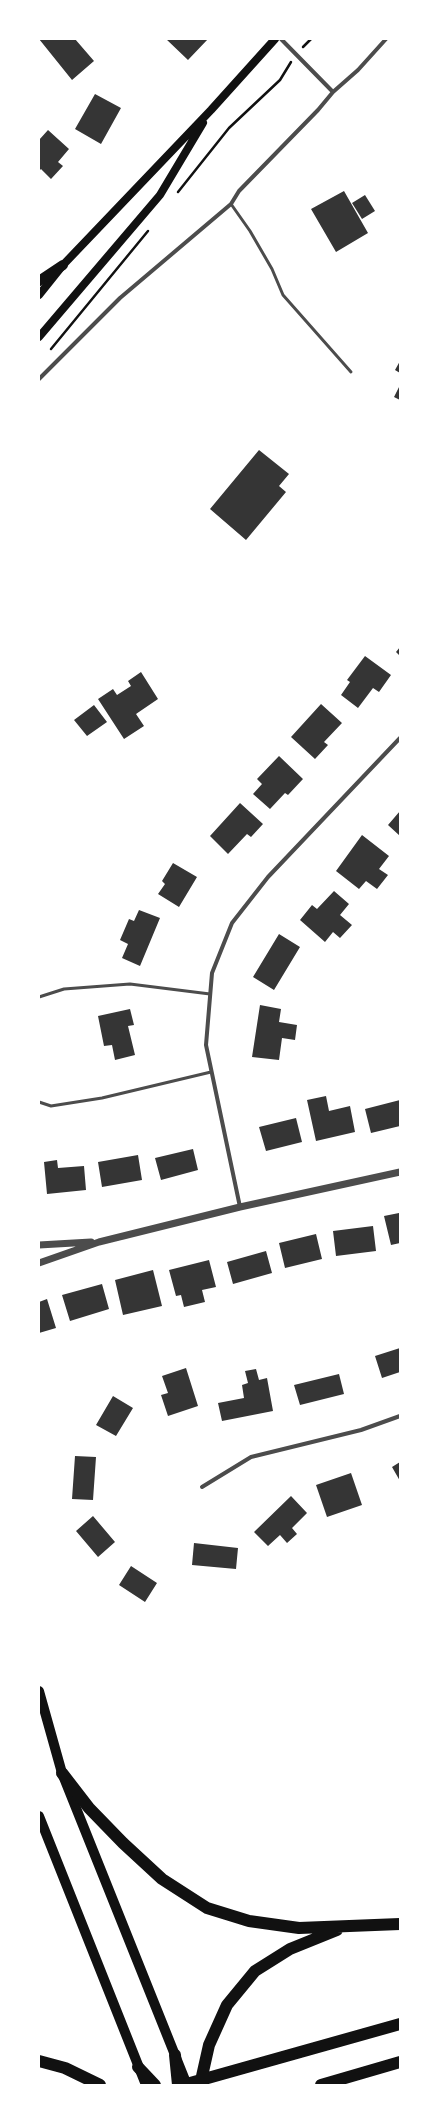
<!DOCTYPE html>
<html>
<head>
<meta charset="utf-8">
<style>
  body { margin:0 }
  #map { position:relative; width:439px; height:2124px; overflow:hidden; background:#fff; font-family:"Open Sans",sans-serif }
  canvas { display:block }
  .frame { position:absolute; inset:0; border:40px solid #fff; pointer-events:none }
</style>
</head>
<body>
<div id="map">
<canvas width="439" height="2124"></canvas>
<div class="frame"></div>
</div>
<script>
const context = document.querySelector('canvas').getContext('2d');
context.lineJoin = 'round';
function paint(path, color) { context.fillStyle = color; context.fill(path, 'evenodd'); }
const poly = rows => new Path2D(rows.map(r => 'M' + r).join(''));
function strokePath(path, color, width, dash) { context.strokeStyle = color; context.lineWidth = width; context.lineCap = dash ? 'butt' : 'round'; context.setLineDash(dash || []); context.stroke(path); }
paint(poly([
  [39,39,75,39,94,61,72,80],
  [166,39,208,39,188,60],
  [95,94,121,108,101,144,75,129],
  [48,130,69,149,58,162,63,166,51,179,41,169,39,171,39,140],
  [344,191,368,233,336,252,311,209],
  [365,195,375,211,362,219,352,203],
  [400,361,400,373,395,370],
  [400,385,400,400,394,397],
  [259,450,289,474,279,486,286,492,246,540,210,509],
  [400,647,400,656,396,652],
  [365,656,391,675,379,692,373,688,358,708,341,695,350,682,347,680],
  [141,672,158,699,136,714,144,726,124,739,98,699,113,689,117,695,131,686,128,681],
  [321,704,342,723,324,742,328,745,315,759,291,737],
  [94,705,107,722,87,736,74,720],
  [279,756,303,779,288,795,285,793,270,809,253,794,262,784,257,779],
  [240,803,263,824,251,837,247,834,228,854,210,836],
  [400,811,400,836,388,825],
  [362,835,389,856,379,869,388,875,377,889,366,881,359,889,336,871],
  [173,863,197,877,179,907,158,894,165,884,162,881],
  [334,891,349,904,340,915,352,925,340,938,333,932,325,942,300,920,312,905,317,909],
  [139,910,160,918,140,966,122,958,128,944,120,940,129,919,134,921],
  [279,934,300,947,274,990,253,977],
  [260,1005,281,1009,279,1022,297,1025,295,1040,282,1038,279,1060,252,1057],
  [130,1009,134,1025,128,1026,135,1055,115,1060,112,1045,104,1046,98,1016],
  [326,1096,329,1111,350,1106,355,1132,316,1141,307,1100],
  [400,1100,400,1126,371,1133,365,1109],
  [296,1118,302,1142,266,1151,259,1127],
  [193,1149,198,1170,161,1180,155,1158],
  [138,1155,142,1180,102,1187,98,1162],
  [57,1160,58,1168,84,1166,86,1190,47,1194,44,1162],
  [399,1213,400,1243,391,1245,384,1216],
  [373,1226,376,1251,336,1256,333,1231],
  [316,1234,322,1259,285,1268,279,1243],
  [266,1251,272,1273,233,1284,227,1262],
  [209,1260,216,1287,202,1290,205,1302,184,1307,181,1295,176,1296,169,1270],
  [153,1270,162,1306,123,1315,115,1280],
  [102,1284,109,1309,70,1321,62,1295],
  [47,1299,56,1328,39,1333,39,1302],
  [400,1348,400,1372,382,1378,375,1356],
  [186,1368,198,1406,168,1416,161,1395,168,1393,162,1376],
  [256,1369,259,1380,267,1378,273,1411,222,1421,218,1403,244,1398,242,1385,248,1383,245,1371],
  [339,1374,344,1394,300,1405,294,1385],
  [113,1396,133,1408,116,1436,96,1425],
  [75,1456,96,1457,93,1500,72,1499],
  [400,1462,400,1481,392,1467],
  [351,1473,362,1505,327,1517,316,1485],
  [291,1496,307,1513,292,1528,297,1534,287,1543,280,1535,268,1546,254,1532],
  [93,1516,115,1542,98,1557,76,1531],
  [194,1543,238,1548,236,1569,192,1565],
  [131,1566,157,1583,145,1602,119,1585]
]), '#353535');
strokePath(poly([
  [303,47,311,39],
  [178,192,229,128,280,80,291,62],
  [51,349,148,231]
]), '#111', 2.5);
strokePath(poly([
  [231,204,250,231,272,269,283,295,351,372],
  [39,997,64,989,130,984,210,994],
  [39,1102,51,1106,102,1098,211,1072]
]), '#4c4c4c', 3);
strokePath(poly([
  [281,39,333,92],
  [39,379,120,298,231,204,239,191,318,110,333,92,358,70,386,39],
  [240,1207,206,1045,212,973,232,923,268,877,400,738],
  [202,1487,251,1457,361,1430,400,1416]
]), '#4c4c4c', 4);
strokePath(poly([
  [39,1245,91,1242],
  [39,1263,99,1242,240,1207,400,1172]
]), '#4c4c4c', 7);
strokePath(poly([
  [39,295,63,265,211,110,275,39],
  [39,337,160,195,203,123]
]), '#111', 8);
strokePath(poly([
  [39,281,63,265],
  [39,1691,62,1773,187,2085],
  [39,1816,146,2085]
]), '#111', 10);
strokePath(poly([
  [62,1773,89,1808,123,1843,162,1879,207,1908,249,1921,299,1928,400,1924],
  [175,2055,178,2085],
  [39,2061,65,2068,100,2085],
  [138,2067,155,2085],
  [183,2085,400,2024],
  [200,2085,209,2045,227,2005,255,1971,290,1949,337,1930],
  [321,2085,400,2062]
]), '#111', 12);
</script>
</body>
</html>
